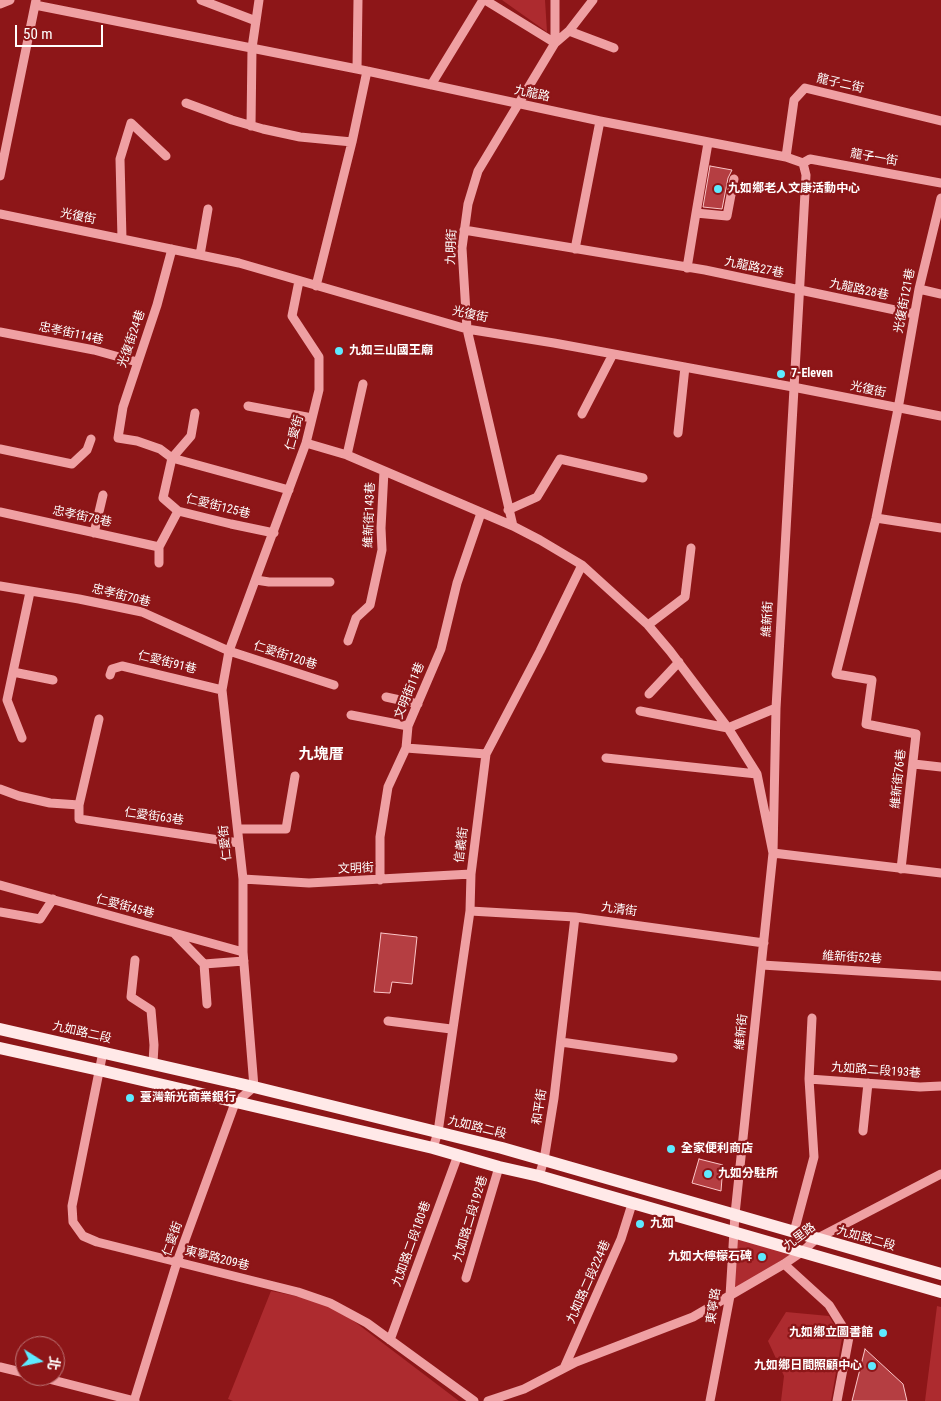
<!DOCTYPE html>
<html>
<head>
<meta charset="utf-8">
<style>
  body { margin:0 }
  #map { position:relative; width:941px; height:1401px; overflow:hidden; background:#8d1618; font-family:"Roboto Condensed","Noto Sans TC",sans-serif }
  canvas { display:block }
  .north { position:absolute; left:15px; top:1336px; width:50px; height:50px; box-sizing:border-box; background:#8d1618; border:1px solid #bb7374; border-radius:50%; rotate:100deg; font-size:14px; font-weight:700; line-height:20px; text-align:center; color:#fff }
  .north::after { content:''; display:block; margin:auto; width:18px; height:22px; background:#5eeaff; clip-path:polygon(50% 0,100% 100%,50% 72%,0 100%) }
  .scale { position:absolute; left:15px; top:25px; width:88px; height:22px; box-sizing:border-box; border:2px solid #fff; border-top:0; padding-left:6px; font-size:15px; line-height:18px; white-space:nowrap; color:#fff; -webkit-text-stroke:4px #8d1618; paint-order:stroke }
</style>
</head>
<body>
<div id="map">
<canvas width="941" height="1401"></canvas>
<div class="north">北</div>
<div class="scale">50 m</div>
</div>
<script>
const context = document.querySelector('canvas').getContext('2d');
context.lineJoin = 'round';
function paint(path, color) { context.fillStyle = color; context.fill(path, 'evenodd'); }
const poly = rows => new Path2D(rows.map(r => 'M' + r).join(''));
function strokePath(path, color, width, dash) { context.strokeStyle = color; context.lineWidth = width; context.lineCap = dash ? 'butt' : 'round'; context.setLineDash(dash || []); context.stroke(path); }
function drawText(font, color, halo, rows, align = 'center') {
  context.font = font + ' "Roboto Condensed","Noto Sans TC",sans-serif'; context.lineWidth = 4.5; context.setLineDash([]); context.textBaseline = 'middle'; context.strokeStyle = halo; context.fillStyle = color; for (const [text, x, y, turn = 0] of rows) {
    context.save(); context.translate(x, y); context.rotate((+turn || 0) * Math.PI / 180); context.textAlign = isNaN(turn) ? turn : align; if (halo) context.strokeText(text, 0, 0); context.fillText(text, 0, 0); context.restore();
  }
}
paint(poly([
  [502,0,545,0,547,32],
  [737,1239,791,1254,735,1290],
  [271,1291,330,1303,459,1401,233,1401,228,1399],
  [937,1306,941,1307,941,1401,925,1401],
  [786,1312,829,1316,842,1338,831,1401,781,1401,784,1376,768,1341]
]), '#ad2b2f');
const building = poly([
  [710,166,732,170,728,178,722,209,703,207,710,166],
  [381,933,417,937,412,984,392,982,390,993,374,992,381,933],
  [699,1159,723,1165,721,1191,692,1183,699,1159],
  [865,1349,903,1384,907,1401,852,1401,865,1349]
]);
paint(building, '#b53e42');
strokePath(building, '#fbc6c8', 1);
strokePath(poly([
  [201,0,256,21],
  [485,0,555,43],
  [0,4,10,0],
  [35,5,367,71,600,121,786,157,803,163],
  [569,31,614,48],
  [555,43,555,0],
  [357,69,358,0],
  [431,85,483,0],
  [186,103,232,120,263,129,300,137,352,142],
  [251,126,252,48,259,0],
  [708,143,696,213,727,216,734,179],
  [786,157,794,100,805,88,941,121],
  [803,163,806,175,776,708,773,853,941,873],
  [803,163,810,159,941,183],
  [0,176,36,0],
  [0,214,239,263,467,329,554,343,793,387,941,416],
  [464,230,705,270,914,314],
  [122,239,120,159,131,123,166,156],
  [172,249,157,305,123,407,118,438,137,441,160,449,172,458,289,490],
  [575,249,600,121],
  [200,255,208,209],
  [687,268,696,213],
  [316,286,352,142,367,71],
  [919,289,941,294],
  [0,332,94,350,137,362],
  [248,406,312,418],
  [195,413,191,436,172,458,163,498,178,511,231,524,274,533],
  [582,414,613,354],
  [678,433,685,367],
  [306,443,347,455,513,526,540,540,582,565,648,625,670,651,728,728,757,774,773,853,735,1214,730,1296,710,1401],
  [0,449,72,464,87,450,91,439],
  [347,455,363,384],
  [508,510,537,497,560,459,643,478],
  [0,512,159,547],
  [876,518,941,528],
  [513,526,467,329,462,248,468,204,478,171,555,43,569,31,593,0],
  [94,533,103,495],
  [159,563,159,547,178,511],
  [256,580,269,582,330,582],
  [0,586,79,599,142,612,229,651,334,685],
  [648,625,685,597,691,548],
  [348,641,356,618,370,605,382,550,381,528,384,471],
  [13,672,53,680],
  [110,675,112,669,122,666,222,690],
  [649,694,679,662],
  [386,697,418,704],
  [640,711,728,728,776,708],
  [351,715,408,726],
  [99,719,79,805,79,819,239,843],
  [22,738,7,700,30,592],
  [406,748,486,754],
  [606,758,757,774],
  [914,764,941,767],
  [0,789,19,796,50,803,79,805],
  [238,829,286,829,295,776],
  [901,869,916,734,866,724,872,680,836,674,876,518,898,409,919,289,941,198],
  [243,879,309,883,471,874],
  [380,880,380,837,388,787,406,748,408,726,441,649,457,583,481,513],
  [0,885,243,952],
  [470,911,575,917,764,943],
  [0,912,40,919,53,899],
  [174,933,204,964,244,961],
  [135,960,131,997,151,1010,154,1045,153,1063],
  [204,964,207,1004],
  [762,965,941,976],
  [388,1021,451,1029],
  [561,1042,673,1058],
  [103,1052,72,1206,73,1222,83,1236,97,1242,298,1292,330,1303,367,1323,474,1401],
  [809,1079,920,1087,941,1086],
  [863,1131,868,1083],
  [433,1148,438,1132,470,911,471,874,486,754,540,651,582,565],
  [539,1176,544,1160,554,1098,575,917],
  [794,1232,814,1157,809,1079,812,1018],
  [784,1264,829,1305,849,1337,837,1401],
  [466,1278,499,1167],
  [390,1340,458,1155],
  [0,1367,25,1373],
  [564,1368,621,1239,632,1204],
  [37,1376,135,1401],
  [134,1401,177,1262,235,1103,254,1087,243,952,243,879,222,690,229,651,306,443,319,390,319,357,292,316,299,281],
  [488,1401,524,1389,576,1362,693,1317,784,1264,803,1251,816,1239,941,1174]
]), '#efa0a3', 9);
strokePath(poly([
  [0,1029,254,1087,502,1148,941,1274],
  [0,1048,99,1070,433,1148,499,1167,539,1176,941,1292]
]), '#ffe9e8', 12);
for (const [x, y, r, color] of [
  [718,189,5,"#5eeaff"],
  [339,351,5,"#5eeaff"],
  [781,374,5,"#5eeaff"],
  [130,1098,5,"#5eeaff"],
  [671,1149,5,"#5eeaff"],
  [708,1174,5,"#5eeaff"],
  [640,1224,5,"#5eeaff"],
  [762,1257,5,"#5eeaff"],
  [883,1333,5,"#5eeaff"],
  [872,1366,5,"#5eeaff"]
]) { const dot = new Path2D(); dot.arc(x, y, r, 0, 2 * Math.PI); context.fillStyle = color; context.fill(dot); strokePath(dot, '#8d1618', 2); }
drawText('12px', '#fff', '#8d1618', [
  ["龍子二街",840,84,13],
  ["九龍路",532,94,12],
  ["龍子一街",874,158,10],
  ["光復街",78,217,11],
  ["九明街",452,247,-88],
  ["九龍路27巷",754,268,12],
  ["九龍路28巷",859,290,12],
  ["光復街121巷",905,301,-79],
  ["光復街",470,315,12],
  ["忠孝街114巷",71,334,12],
  ["光復街24巷",132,339,-71],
  ["光復街",868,390,12],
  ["仁愛街",295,433,-74],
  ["仁愛街125巷",218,507,14],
  ["維新街143巷",370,515,-88],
  ["忠孝街78巷",82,517,12],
  ["忠孝街70巷",121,596,14],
  ["維新街",768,619,-87],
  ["仁愛街120巷",285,656,18],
  ["仁愛街91巷",167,663,14],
  ["文明街11巷",410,691,-68],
  ["維新街76巷",899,779,-84],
  ["仁愛街63巷",154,817,8],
  ["仁愛街",226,843,-96],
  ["信義街",462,845,-83],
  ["文明街",356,869,-2],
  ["仁愛街45巷",125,907,15],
  ["九清街",619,910,8],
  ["維新街52巷",852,958,3],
  ["維新街",742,1032,-84],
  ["九如路二段",82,1033,13],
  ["九如路二段193巷",876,1071,4],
  ["和平街",540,1107,-81],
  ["九如路二段",477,1128,14],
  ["九如路二段192巷",471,1219,-73],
  ["九里路",800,1237,-37],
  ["仁愛街",173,1239,-70],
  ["九如路二段",866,1239,16],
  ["九如路二段180巷",412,1244,-70],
  ["東寧路209巷",217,1259,14],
  ["九如路二段224巷",589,1282,-66],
  ["東寧路",714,1306,-81]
]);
drawText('bold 12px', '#fff', '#8d1618', [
  ["九如鄉老人文康活動中心",728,189],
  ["九如三山國王廟",349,351],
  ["7-Eleven",791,374],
  ["臺灣新光商業銀行",140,1098],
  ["全家便利商店",681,1149],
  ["九如分駐所",718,1174],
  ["九如",650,1224],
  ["九如大檸檬石碑",752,1257,"right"],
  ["九如鄉立圖書館",873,1333,"right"],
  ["九如鄉日間照顧中心",862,1366,"right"]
], 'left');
drawText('bold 15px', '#fff', '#8d1618', [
  ["九塊厝",321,755]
]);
</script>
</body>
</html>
